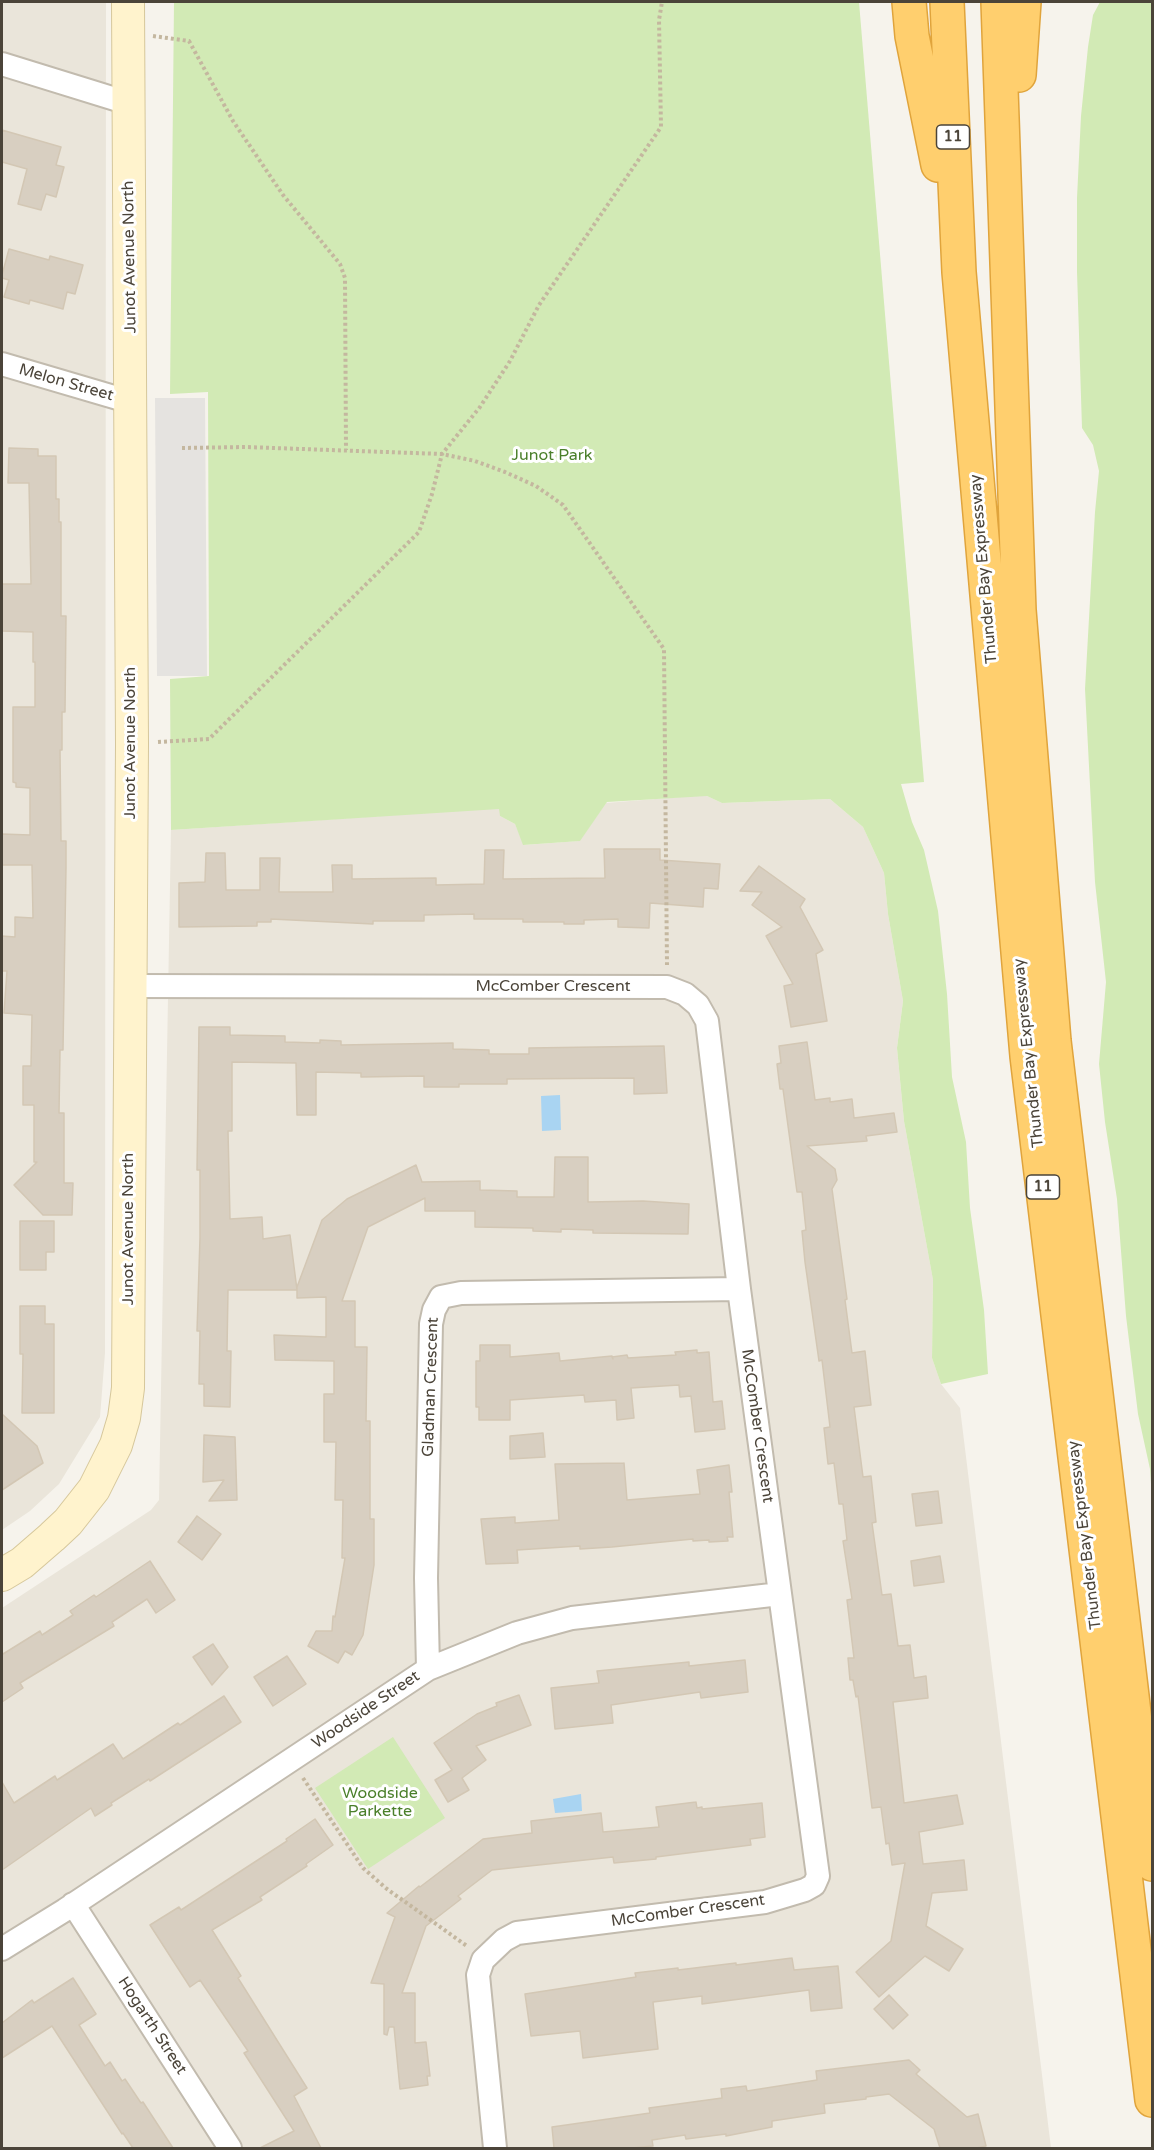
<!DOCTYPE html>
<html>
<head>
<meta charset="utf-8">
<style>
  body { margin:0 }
  #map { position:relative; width:1154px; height:2150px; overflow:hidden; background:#f6f3ec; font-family:"Varela Round",sans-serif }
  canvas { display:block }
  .frame { position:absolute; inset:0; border:3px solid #4b4439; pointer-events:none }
</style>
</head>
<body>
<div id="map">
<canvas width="1154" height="2150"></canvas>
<div class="frame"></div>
</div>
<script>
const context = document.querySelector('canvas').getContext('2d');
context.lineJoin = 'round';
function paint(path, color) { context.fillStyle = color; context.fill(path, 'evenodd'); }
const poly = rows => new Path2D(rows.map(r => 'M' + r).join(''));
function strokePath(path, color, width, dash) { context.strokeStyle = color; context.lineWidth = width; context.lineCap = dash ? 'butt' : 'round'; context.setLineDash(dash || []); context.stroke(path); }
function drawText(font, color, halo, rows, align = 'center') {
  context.font = font + ' "Varela Round",sans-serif'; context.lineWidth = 6; context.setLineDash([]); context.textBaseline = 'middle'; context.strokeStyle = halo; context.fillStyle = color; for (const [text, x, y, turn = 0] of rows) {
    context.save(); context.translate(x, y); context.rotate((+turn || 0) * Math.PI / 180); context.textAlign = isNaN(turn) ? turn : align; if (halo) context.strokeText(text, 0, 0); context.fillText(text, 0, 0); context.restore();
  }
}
paint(poly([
  [2,2,106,2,105,1353,100,1417,59,1484,30,1511,2,1530],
  [705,795,722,803,830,799,863,827,884,873,888,914,903,1001,897,1048,904,1121,933,1280,932,1358,941,1384,960,1408,1051,2148,2,2148,2,1608,151,1510,159,1500,171,830,500,808,500,816,515,824,524,845,579,841,606,803]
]), '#eae5da');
paint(poly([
  [174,2,859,2,924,782,901,784,912,822,924,850,938,911,947,994,952,1077,966,1142,970,1208,984,1310,988,1374,941,1384,932,1358,933,1280,904,1121,897,1048,903,1001,888,914,884,873,863,827,830,799,722,803,707,796,607,802,580,841,523,845,515,824,500,816,499,809,171,830,170,679,209,676,208,392,170,394],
  [1100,2,1152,2,1152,1499,1150,1469,1138,1414,1126,1316,1117,1199,1105,1122,1099,1064,1106,982,1095,882,1085,689,1095,512,1099,471,1093,445,1082,428,1077,272,1077,198,1081,116,1088,47,1093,15],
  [393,1737,445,1818,368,1869,315,1788]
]), '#d2eab5');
paint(poly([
  [155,398,205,398,207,676,157,676]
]), '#e5e3e0');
paint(poly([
  [560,1095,561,1130,542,1131,541,1096],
  [581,1794,582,1811,555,1813,553,1799]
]), '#a9d4f2');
const building = poly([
  [2,130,61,147,56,165,64,167,56,197,46,194,41,210,18,204,27,169,2,162,2,130],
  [9,249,49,260,50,256,83,265,75,294,67,292,63,309,30,300,29,304,4,297,9,280,2,278,2,275,9,249],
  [9,448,38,449,38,456,56,456,56,499,59,499,59,522,61,522,61,616,66,616,65,712,62,712,62,750,60,750,61,841,66,841,66,867,63,1050,60,1050,59,1113,64,1113,64,1183,73,1183,72,1215,43,1215,14,1185,37,1162,34,1162,34,1105,23,1105,23,1066,31,1066,32,1015,4,1013,7,971,2,971,2,936,15,937,15,917,33,918,32,865,2,865,2,834,30,835,30,788,16,787,16,783,13,782,13,707,35,707,35,662,33,662,33,632,2,631,2,584,31,584,29,483,8,483,9,448],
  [604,849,660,849,660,860,720,864,718,889,704,888,703,907,650,903,649,928,618,927,618,919,584,920,584,924,564,924,564,922,523,922,523,919,474,919,474,914,424,915,424,921,373,921,373,924,271,919,271,922,257,922,257,926,179,927,179,883,205,882,206,853,225,853,226,890,260,890,260,858,280,858,279,892,333,892,332,865,352,865,352,879,436,878,436,885,484,884,485,850,504,850,503,879,605,878,604,849],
  [759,866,805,899,800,907,823,950,816,954,827,1021,791,1027,784,986,793,984,766,936,782,927,752,905,762,892,740,891,759,866],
  [199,1027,230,1027,230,1035,285,1036,285,1042,320,1043,320,1040,341,1041,341,1045,453,1043,453,1049,489,1050,489,1054,529,1054,529,1048,664,1046,667,1093,634,1094,634,1078,507,1079,507,1084,459,1084,459,1087,424,1087,424,1076,361,1077,361,1073,316,1072,316,1115,297,1115,296,1063,232,1062,232,1131,228,1131,230,1219,262,1217,263,1239,290,1235,297,1290,228,1290,227,1351,231,1351,230,1407,204,1406,204,1384,199,1384,200,1331,197,1331,200,1238,200,1170,197,1170,199,1027],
  [807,1042,815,1100,830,1098,830,1102,852,1099,854,1118,894,1113,897,1132,866,1136,867,1141,807,1146,835,1169,837,1180,832,1189,847,1299,845,1300,852,1353,865,1351,871,1405,854,1407,863,1477,871,1476,876,1522,872,1523,882,1595,891,1594,898,1646,910,1645,914,1678,926,1676,928,1698,893,1702,904,1803,957,1795,963,1824,919,1832,923,1864,964,1860,967,1890,932,1893,926,1926,963,1949,949,1971,925,1956,879,1997,856,1972,891,1941,905,1863,892,1865,889,1843,886,1844,881,1807,872,1808,858,1696,856,1697,853,1680,850,1680,848,1658,854,1658,847,1600,852,1599,843,1541,847,1540,843,1504,839,1504,834,1463,828,1464,824,1428,830,1427,822,1360,819,1361,805,1262,802,1231,806,1230,802,1192,797,1192,783,1089,780,1089,777,1064,781,1063,779,1046,807,1042],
  [555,1157,588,1157,588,1202,643,1201,689,1204,688,1234,593,1233,593,1230,561,1229,561,1232,533,1231,533,1228,475,1227,475,1211,425,1211,425,1198,368,1227,342,1301,355,1301,355,1347,367,1347,366,1421,370,1421,370,1519,374,1519,374,1565,363,1635,352,1655,345,1651,338,1663,308,1646,316,1631,332,1631,333,1616,335,1617,345,1558,342,1558,343,1500,335,1500,336,1442,324,1442,324,1394,334,1394,334,1361,275,1360,274,1335,326,1337,326,1297,297,1298,297,1287,322,1220,347,1199,416,1165,422,1182,480,1181,480,1190,517,1191,517,1197,554,1197,555,1157],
  [20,1221,54,1221,54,1252,46,1252,46,1270,20,1270,20,1221],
  [20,1306,45,1306,45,1324,54,1324,54,1413,22,1413,23,1354,20,1354,20,1306],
  [480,1345,510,1345,510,1357,559,1353,560,1361,612,1356,613,1359,612,1357,627,1355,628,1358,676,1355,675,1352,697,1350,697,1353,709,1352,713,1402,722,1401,725,1429,695,1432,691,1396,680,1397,679,1385,631,1388,634,1418,617,1420,616,1400,585,1402,584,1395,510,1400,510,1420,479,1420,479,1407,476,1407,476,1361,480,1361,480,1345],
  [2,1414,37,1446,43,1463,2,1490,2,1414],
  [543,1433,545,1457,510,1459,510,1436,543,1433],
  [204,1435,235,1437,237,1500,209,1501,224,1480,203,1482,204,1435],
  [624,1463,627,1500,700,1494,697,1470,729,1465,732,1492,729,1492,733,1537,727,1537,728,1541,709,1542,709,1540,693,1541,693,1539,612,1547,580,1549,580,1546,517,1550,518,1563,486,1564,481,1519,515,1517,515,1523,559,1520,555,1464,624,1463],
  [938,1491,942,1523,916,1526,912,1494,938,1491],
  [197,1516,221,1534,202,1560,178,1542,197,1516],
  [940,1556,944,1582,914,1586,911,1561,940,1556],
  [150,1561,175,1600,156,1613,147,1599,112,1622,114,1626,20,1683,23,1688,2,1702,2,1652,3,1654,40,1631,42,1635,73,1615,70,1611,94,1595,96,1597,150,1561],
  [213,1644,228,1667,212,1685,193,1657,213,1644],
  [287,1656,306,1684,273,1706,254,1677,287,1656],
  [745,1660,748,1692,701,1698,700,1692,611,1705,613,1723,555,1729,551,1688,599,1683,597,1671,689,1662,689,1666,745,1660],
  [519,1695,531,1725,476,1746,486,1760,462,1778,469,1790,448,1802,435,1780,452,1770,434,1743,477,1714,497,1706,496,1703,519,1695],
  [224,1696,241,1722,150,1781,149,1779,111,1803,112,1805,95,1816,91,1808,2,1870,2,1782,14,1803,55,1776,57,1780,113,1744,123,1759,178,1723,180,1725,224,1696],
  [696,1802,697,1808,702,1807,702,1809,762,1803,765,1837,750,1839,751,1845,656,1857,656,1859,614,1863,613,1857,492,1870,458,1896,461,1899,426,1926,402,1993,415,1993,415,2043,426,2042,430,2076,427,2076,428,2085,400,2089,394,2027,389,2027,387,2035,384,2034,384,1984,371,1983,395,1917,387,1913,419,1886,420,1887,483,1839,532,1833,531,1821,601,1813,603,1832,659,1827,656,1807,696,1802],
  [315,1819,333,1845,306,1864,307,1866,260,1897,262,1900,212,1930,241,1976,238,1978,307,2088,294,2096,321,2148,260,2148,294,2131,244,2053,248,2051,200,1980,190,1987,150,1925,179,1907,181,1910,287,1841,286,1839,315,1819],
  [792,1958,794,1970,838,1966,842,2008,811,2011,809,1990,702,2004,702,1996,653,2002,658,2049,583,2058,580,2031,531,2036,525,1994,636,1977,635,1973,678,1968,678,1970,736,1963,736,1965,792,1958],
  [73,1978,96,2014,79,2025,105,2066,110,2062,122,2081,125,2079,141,2103,143,2102,173,2148,133,2148,123,2133,122,2134,52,2026,2,2058,2,2023,32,2000,34,2003,73,1978],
  [889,1995,908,2015,893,2029,874,2009,889,1995],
  [909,2060,920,2070,916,2074,967,2117,978,2114,986,2146,977,2148,940,2148,934,2129,889,2094,866,2097,866,2099,824,2104,825,2113,772,2121,772,2127,726,2136,726,2134,686,2139,685,2135,652,2140,653,2146,632,2148,554,2148,552,2127,650,2113,649,2108,722,2098,721,2089,746,2086,747,2091,817,2080,816,2071,909,2060]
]);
paint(building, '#d8cfc1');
strokePath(building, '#d3c7b4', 1.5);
const street = poly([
  [2,64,128,103],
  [2,364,131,402],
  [129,986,667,987,685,994,698,1005,707,1021,739,1289,818,1876,814,1885,805,1890,765,1902,517,1933,504,1940,483,1960,478,1975,495,2148],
  [428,1669,426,1578,431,1324,434,1310,441,1297,461,1293,739,1289],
  [73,1904,230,2148],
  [2,1949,65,1910,428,1669,517,1633,572,1618,780,1594]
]);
const secondary = poly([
  [2,1575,22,1563,52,1537,68,1522,94,1489,116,1445,124,1418,128,1388,132,744,128,2]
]);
const highway = poly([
  [909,2,912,36,938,165],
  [947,2,959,272,1027,1056,1152,2100],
  [998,2,1019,610,1054,1041,1152,1864],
  [1019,75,1024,2]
]);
strokePath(street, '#c2bbae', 26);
strokePath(secondary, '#d6c79b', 34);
strokePath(highway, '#e0a43c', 36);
strokePath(poly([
  [153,36,189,41,233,121,283,195,340,264,345,278,346,450],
  [182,448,246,447,442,454,475,461,505,472,536,486,563,505,664,649,667,965],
  [158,742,209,739,419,532,432,494,442,454,480,407,510,361,539,305,661,127,659,20,662,2],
  [303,1778,363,1868,387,1889,467,1946]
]), '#c4b79f', 4, [3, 3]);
strokePath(street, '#fff', 22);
strokePath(secondary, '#fff3cd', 32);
strokePath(highway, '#ffcf6e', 33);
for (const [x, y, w] of [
  [953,137,33],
  [1043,1187,33]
]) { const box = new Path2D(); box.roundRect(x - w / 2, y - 12, w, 24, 4.5); context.fillStyle = '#fff'; context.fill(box); strokePath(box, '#4b4439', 1.5); }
drawText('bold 15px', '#4b4439', null, [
  ["11",953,137],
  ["11",1043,1187]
]);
drawText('16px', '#4b4439', '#fff', [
  ["Junot Avenue North",130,257,-91],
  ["Melon Street",66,383,16],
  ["Thunder Bay Expressway",984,569,-95],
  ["Junot Avenue North",131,743,-90],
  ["McComber Crescent",553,987],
  ["Thunder Bay Expressway",1029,1053,-96],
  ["Junot Avenue North",129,1229,-90],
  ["Gladman Crescent",431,1387,-88],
  ["McComber Crescent",757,1426,82],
  ["Thunder Bay Expressway",1085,1535,-97],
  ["Woodside Street",366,1710,-34],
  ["McComber Crescent",688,1911,-8],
  ["Hogarth Street",152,2026,57]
]);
drawText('16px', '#4a7f2a', '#fff', [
  ["Junot Park",552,456],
  ["Woodside",380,1794],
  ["Parkette",380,1812]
]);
</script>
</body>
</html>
